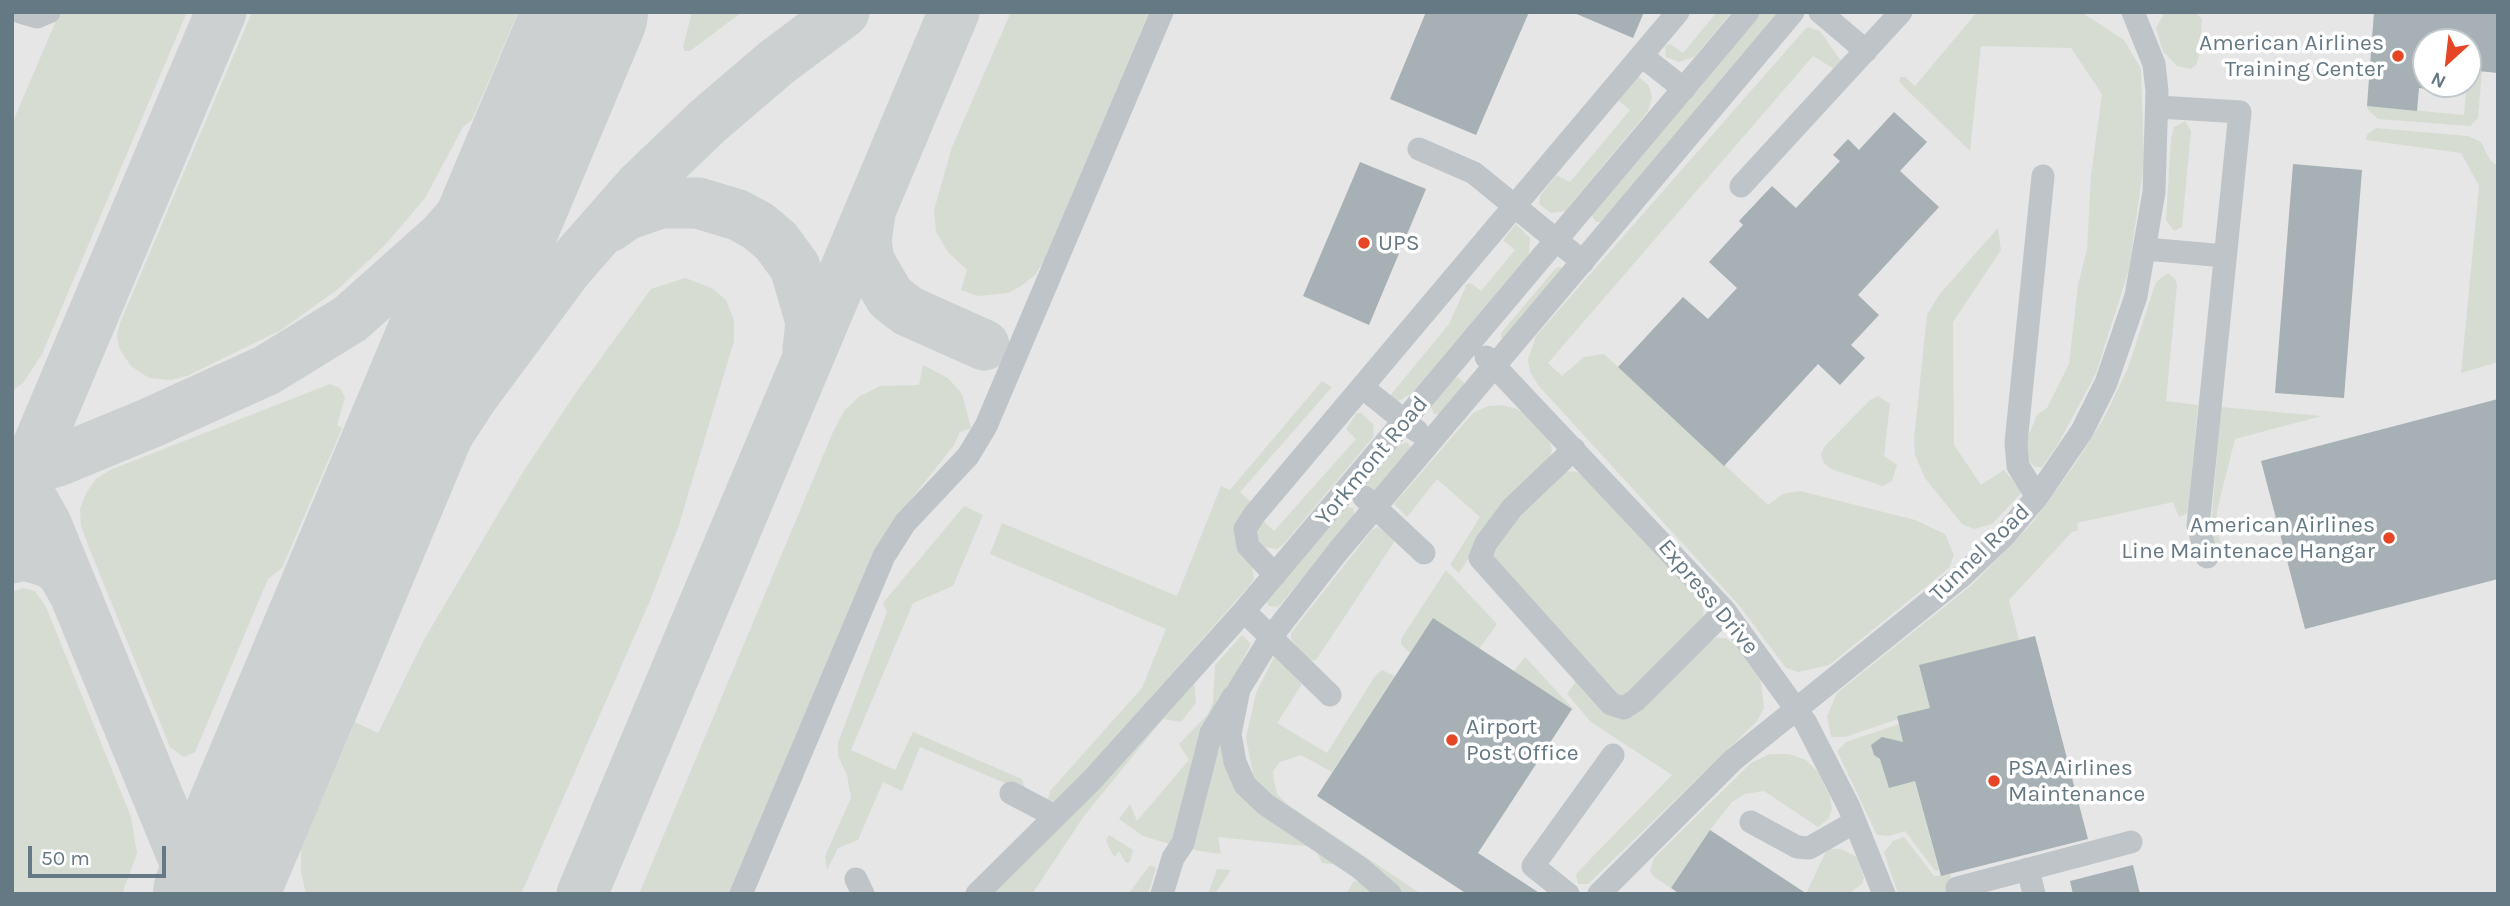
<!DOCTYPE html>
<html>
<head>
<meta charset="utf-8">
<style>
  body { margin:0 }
  #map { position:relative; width:2510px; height:906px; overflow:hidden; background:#f7f7f4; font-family:Karla,sans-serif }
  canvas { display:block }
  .frame { position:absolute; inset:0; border:14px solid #657985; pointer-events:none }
  .north { position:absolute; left:2412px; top:28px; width:70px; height:70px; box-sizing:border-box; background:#fff; border:2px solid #c1c9ce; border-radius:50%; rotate:207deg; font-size:19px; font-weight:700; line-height:28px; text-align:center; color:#657985 }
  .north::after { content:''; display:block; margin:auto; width:24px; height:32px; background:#e64625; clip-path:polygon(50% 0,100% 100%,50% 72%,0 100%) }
  .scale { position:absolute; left:28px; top:846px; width:138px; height:32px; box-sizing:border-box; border:4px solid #657985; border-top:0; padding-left:9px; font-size:21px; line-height:24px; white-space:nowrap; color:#657985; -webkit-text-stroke:5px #fff; paint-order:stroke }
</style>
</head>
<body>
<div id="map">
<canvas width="2510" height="906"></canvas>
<div class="frame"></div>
<div class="north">N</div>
<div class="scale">50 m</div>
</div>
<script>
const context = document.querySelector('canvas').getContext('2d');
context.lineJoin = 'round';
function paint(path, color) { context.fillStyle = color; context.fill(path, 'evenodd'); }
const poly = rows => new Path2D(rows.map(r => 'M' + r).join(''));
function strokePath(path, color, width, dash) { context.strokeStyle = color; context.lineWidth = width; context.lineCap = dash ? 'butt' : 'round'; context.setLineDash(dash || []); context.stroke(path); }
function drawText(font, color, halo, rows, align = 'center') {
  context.font = font + ' Karla,sans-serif'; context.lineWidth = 7; context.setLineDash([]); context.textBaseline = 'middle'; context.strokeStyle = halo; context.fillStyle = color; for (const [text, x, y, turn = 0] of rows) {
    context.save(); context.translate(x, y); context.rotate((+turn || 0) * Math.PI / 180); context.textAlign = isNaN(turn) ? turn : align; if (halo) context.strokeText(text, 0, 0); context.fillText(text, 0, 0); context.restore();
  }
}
paint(poly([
  [12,12,2498,12,2498,894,12,894],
  [2426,42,2468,42,2468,84,2426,84]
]), '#e5e6e5');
paint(poly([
  [64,12,187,12,42,354,23,383,12,391,12,124,58,16],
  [252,12,518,12,472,120,463,127,425,198,385,245,338,289,281,330,187,376,170,380,149,378,131,366,119,348,117,335,120,323],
  [692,12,742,12,690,51,685,51,683,47],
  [1011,12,1149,12,1044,261,1035,275,1021,286,1008,293,978,296,961,290,967,270,948,252,936,232,934,210,952,147],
  [1717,12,1732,12,1694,57,1679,62,1666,57,1665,46,1670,44,1683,53],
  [1761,12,1779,12,1601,222,1596,222,1591,214,1594,209],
  [1977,12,2081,12,2124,40,2141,69,2144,163,2129,269,2096,373,2057,446,2042,467,2035,467,2030,462,2026,441,2037,415,2047,408,2069,364,2078,285,2087,250,2091,175,2102,94,2071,48,1981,46,1970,151,1899,82,1900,77,1905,77,1915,86],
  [2165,12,2195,12,2202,19,2199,56,2196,65,2191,69,2177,66,2163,51,2156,28],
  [1807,27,1820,31,1841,61,1834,69,1813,56,1548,363,1562,376,1584,357,1604,354,1768,505,1783,494,1800,491,1915,520,1945,534,1954,555,1949,568,1829,665,1798,672,1786,668,1738,604,1538,385,1530,372,1528,360,1536,336],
  [2468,70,2482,72,2478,118,2470,126,2378,119,2368,110,2367,106,2464,115],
  [1638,76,1649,86,1652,98,1648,111,1565,211,1551,213,1539,204,1540,196,1556,175,1570,182,1630,110,1613,96],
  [2185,121,2191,131,2182,227,2174,231,2166,220,2171,138,2174,127],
  [2376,128,2468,136,2481,142,2490,160,2498,167,2498,362,2461,373,2479,186,2461,153,2366,140,2367,135],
  [1516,224,1530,238,1529,254,1412,393,1399,401,1389,397,1449,324,1467,284,1471,283,1481,291,1515,250,1503,240],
  [1998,228,2001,250,1953,322,1954,445,1981,485,2004,470,2022,492,1992,524,1974,529,1962,524,1925,478,1915,455,1914,439,1927,315,1939,295],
  [1561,267,1561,273,1506,338,1501,338,1501,333,1556,268],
  [2168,273,2175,279,2177,285,2166,401,2198,405,2188,513,2179,517,2173,502,2077,523,2078,530,2072,532,2009,600,2019,640,1930,708,1898,716,1898,719,1845,737,1831,737,1827,716,1837,693,1973,584,2033,522,2075,464,2104,418,2128,368,2156,282],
  [685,278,712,288,726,300,734,320,734,341,678,528,649,603,521,894,306,894,301,872,301,849,355,722,378,733,425,638,523,472,575,394,651,289],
  [923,365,948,378,962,394,971,428,960,432,954,445,905,507,848,614,730,894,639,894,833,432,844,411,860,396,880,386,919,385],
  [1458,377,1465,384,1441,414,1434,414,1430,404,1452,379],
  [1322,381,1332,387,1240,492,1252,503,1237,524,1234,535,1241,556,1252,566,1254,579,1249,586,1058,802,1048,800,1050,791,1142,688,1166,629,990,554,1002,523,1177,596,1221,486,1230,490],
  [330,384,340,388,345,397,337,425,342,428,282,568,268,579,195,752,184,757,170,747,88,545,81,526,80,509,86,493,96,479,110,470],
  [1878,396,1890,404,1884,456,1897,465,1892,481,1883,486,1831,469,1823,462,1821,454,1825,446,1870,400],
  [1502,405,1517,409,1530,418,1549,440,1552,450,1549,459,1497,516,1459,573,1450,565,1480,517,1437,479,1407,517,1394,504,1473,413,1488,406],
  [2221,407,2322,416,2235,439,2217,510,2216,525,2223,553,2217,554,2211,527],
  [1357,413,1361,413,1373,424,1374,436,1283,545,1277,549,1264,547,1256,536,1257,524,1263,521,1274,531,1356,439,1346,429],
  [1407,442,1412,449,1376,491,1367,491,1366,481,1394,448],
  [1565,471,1577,472,1587,479,1703,605,1704,620,1630,696,1620,698,1493,562,1490,547,1528,501],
  [964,506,983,515,953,586,913,603,851,750,895,770,913,732,1022,779,1026,792,920,747,902,791,883,782,858,840,838,848,827,870,825,856,851,798,847,775,838,756,838,743,887,612,883,603],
  [1344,507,1353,508,1355,516,1278,607,1269,606,1266,601],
  [1377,527,1396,539,1316,660,1309,661,1291,639,1291,633,1372,530],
  [1446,570,1497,624,1479,649,1433,619,1410,653,1401,644,1401,639],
  [23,588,35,591,46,607,131,817,137,853,122,894,12,894,12,592],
  [1242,635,1251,644,1221,700,1173,845,1143,836,1119,819,1130,804,1137,821,1189,760,1179,744,1208,714,1213,702,1215,665],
  [1716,638,1726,638,1738,647,1760,676,1764,708,1757,721,1588,884,1578,884,1576,874,1672,775,1591,722,1567,694,1576,681,1603,710],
  [1274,657,1278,657,1302,684,1277,723,1327,753,1375,676,1382,670,1395,676,1332,772,1301,755,1280,762,1273,771,1274,781,1277,794,1287,804,1421,894,1400,894,1266,797,1254,779,1246,738,1256,693],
  [1525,657,1575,711,1514,671],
  [1194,679,1196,703,1181,722,1163,719,1084,816,1032,894,991,894],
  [1899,724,1939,870,1935,871,1905,831,1889,836,1877,835,1837,751,1846,742],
  [1219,735,1227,764,1339,865,1322,863,1315,847,1218,837,1221,854,1194,850,1191,845],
  [1770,754,1789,754,1806,760,1818,772,1830,797,1832,809,1829,818,1818,827,1764,791,1745,794,1732,802,1710,830,1671,888,1654,877,1650,871,1654,858,1751,763],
  [1109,835,1133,850,1130,862,1126,863,1119,851,1114,857,1106,841],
  [1904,837,1934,876,1950,874,1955,894,1898,894,1884,852,1893,841],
  [1827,849,1841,849,1857,857,1864,878,1862,884,1852,891,1854,894,1806,894],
  [1150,865,1156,868,1148,894,1129,893],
  [1217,869,1231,870,1215,894,1208,894],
  [1354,881,1366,883,1375,894,1346,894]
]), '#d7dcd3');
strokePath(poly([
  [870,213,866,241,869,261,890,297,908,311,984,345],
  [609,227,626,215,661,203,698,203,738,215,758,226,776,241,795,267,811,322,808,349],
  [12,466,40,466,58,461,150,423,267,370,350,319,443,236,484,189,563,67],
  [12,478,32,499,46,524,198,894],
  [12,507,221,12],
  [12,558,25,555,51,563,62,572,73,591],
  [311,665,427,467,473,396,567,269,639,187,708,121,777,62,844,12],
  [236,894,237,842],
  [582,894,954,12]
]), '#ccd0d0', 51);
strokePath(poly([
  [215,894,586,12]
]), '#ccd0d0', 124);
paint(poly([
  [1426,12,1529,12,1476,135,1390,99],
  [1572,12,1644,12,1633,38],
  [2374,12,2498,12,2498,73,2468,70,2468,42,2426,42,2426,89,2419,88,2417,111,2367,106],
  [1894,112,1927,142,1900,171,1939,207,1858,295,1879,315,1851,345,1865,358,1840,385,1818,364,1724,466,1618,367,1683,297,1708,319,1737,288,1709,262,1743,225,1739,221,1772,186,1796,208,1840,161,1833,155,1848,139,1859,150],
  [1360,162,1426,189,1369,325,1303,296],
  [2293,164,2362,170,2344,398,2275,393],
  [2498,399,2498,579,2305,629,2261,461],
  [1433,618,1572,709,1478,853,1541,894,1467,894,1317,796],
  [2035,636,2088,839,1941,876,1915,781,1889,788,1880,759,1874,755,1871,745,1882,737,1903,742,1897,716,1930,708,1919,665],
  [1710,830,1807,894,1680,894,1671,888],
  [2133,865,2140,894,2073,894,2070,881]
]), '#a7b0b5');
strokePath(poly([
  [20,12,37,17,49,12],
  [1820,12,1866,51],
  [1642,56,1684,89],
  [2159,107,2240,112,2198,526,2207,557],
  [1419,149,1474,173,1583,262],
  [1741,186,1901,12],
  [2146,249,2225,256],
  [1486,357,1725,611,1806,723,1849,807,1884,894],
  [1362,387,1417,431],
  [1574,449,1512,508,1486,543,1480,558,1611,704,1624,708,1636,700,1725,611],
  [1364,497,1424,553],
  [2037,497,2018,466,2016,443,2043,176],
  [1275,575,1248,546,1245,529,1254,515,1678,12],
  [1244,611,1330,695],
  [1011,793,1055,816],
  [1751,822,1797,847,1809,848,1855,822],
  [2028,869,2034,894],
  [856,879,863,894],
  [1957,888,2131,842],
  [741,894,884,556,905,523,968,456,986,426,1162,12],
  [977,894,1092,780,1244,611,1748,12],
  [1162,894,1173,858,1183,843,1211,733,1233,697],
  [1390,894,1360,868,1265,804,1245,785,1235,762,1230,734,1239,689,1271,637,1339,550,1793,12],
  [1568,894,1533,866,1613,755],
  [1599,894,1733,760,1963,575,2003,537,2037,497,2082,431,2106,383,2136,296,2154,192,2157,91,2154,64,2133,12]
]), '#bfc4c8', 23);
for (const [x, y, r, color] of [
  [2398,56,7,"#e64625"],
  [1364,243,7,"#e64625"],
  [2389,538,7,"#e64625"],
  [1452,740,7,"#e64625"],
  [1994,781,7,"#e64625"]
]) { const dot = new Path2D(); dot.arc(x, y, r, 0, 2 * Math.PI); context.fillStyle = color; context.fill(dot); strokePath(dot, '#fff', 2.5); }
drawText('23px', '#657985', '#fff', [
  ["American Airlines",2384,43,"right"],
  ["Training Center",2384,69,"right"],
  ["UPS",1378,243],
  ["American Airlines",2375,525,"right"],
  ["Line Maintenace Hangar",2375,551,"right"],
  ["Airport",1466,727],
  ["Post Office",1466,753],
  ["PSA Airlines",2008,768],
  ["Maintenance",2008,794]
], 'left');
drawText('23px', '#657985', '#fff', [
  ["Yorkmont Road",1372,461,-50],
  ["Tunnel Road",1980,553,-44],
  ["Express Drive",1708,597,50]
]);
</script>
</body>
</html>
